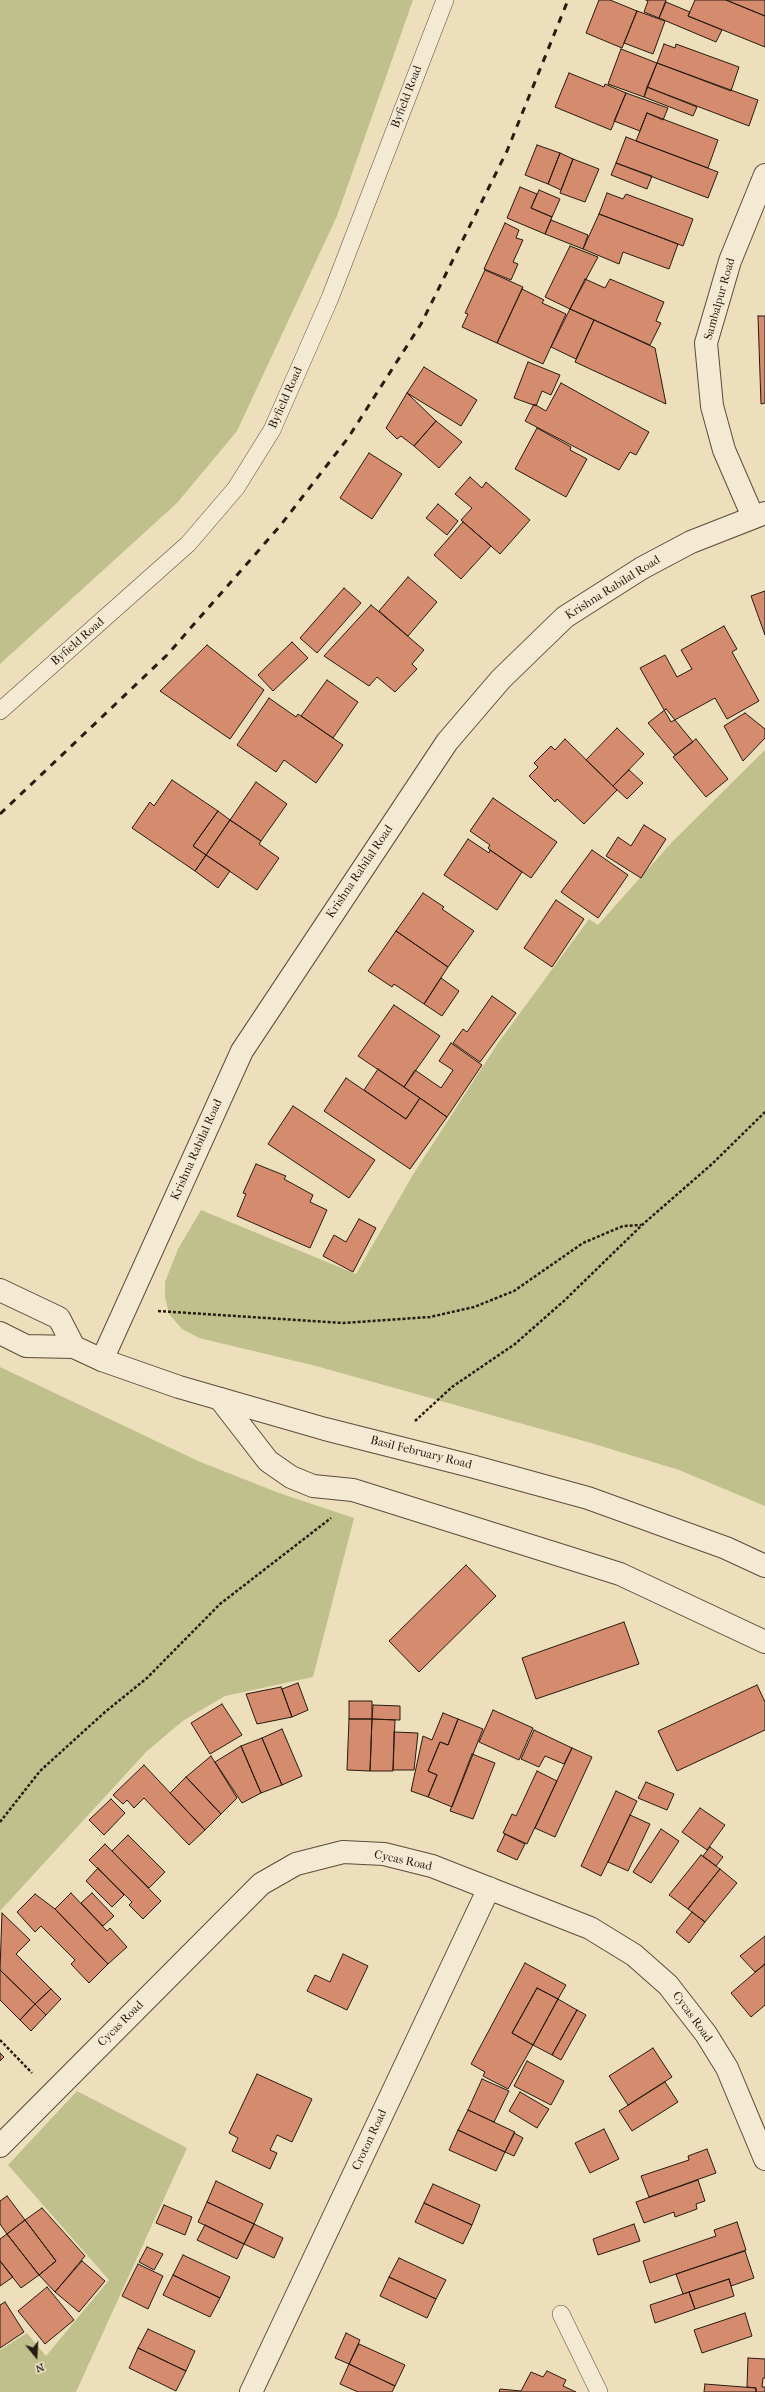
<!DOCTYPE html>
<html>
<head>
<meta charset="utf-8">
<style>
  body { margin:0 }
  #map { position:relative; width:765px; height:2392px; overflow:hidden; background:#eedfbc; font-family:"IM FELL French Canon",serif }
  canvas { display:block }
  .north { position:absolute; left:16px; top:2336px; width:40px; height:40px; -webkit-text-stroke:3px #f4ead3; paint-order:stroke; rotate:162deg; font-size:11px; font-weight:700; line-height:16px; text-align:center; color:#281b10 }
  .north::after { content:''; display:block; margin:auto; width:14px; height:18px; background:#281b10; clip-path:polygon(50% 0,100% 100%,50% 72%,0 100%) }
</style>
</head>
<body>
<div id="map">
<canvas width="765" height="2392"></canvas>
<div class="north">N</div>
</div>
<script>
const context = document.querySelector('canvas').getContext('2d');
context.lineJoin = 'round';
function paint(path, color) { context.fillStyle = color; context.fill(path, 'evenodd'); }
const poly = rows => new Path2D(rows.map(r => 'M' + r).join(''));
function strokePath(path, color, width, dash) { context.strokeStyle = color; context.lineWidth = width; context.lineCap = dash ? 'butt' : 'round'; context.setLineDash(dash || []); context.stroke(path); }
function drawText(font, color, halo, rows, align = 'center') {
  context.font = font + ' "IM FELL French Canon",serif'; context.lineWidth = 4; context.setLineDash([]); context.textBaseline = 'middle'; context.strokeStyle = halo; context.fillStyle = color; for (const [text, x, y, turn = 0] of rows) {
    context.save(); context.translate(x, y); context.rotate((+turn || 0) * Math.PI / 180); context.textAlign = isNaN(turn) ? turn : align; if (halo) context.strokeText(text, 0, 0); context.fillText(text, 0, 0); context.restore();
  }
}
paint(poly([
  [0,0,413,0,337,216,237,431,177,503,0,664],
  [765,750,765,1506,679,1470,591,1443,316,1366,199,1338,182,1329,169,1314,165,1297,165,1282,178,1249,201,1210,356,1274,414,1173,498,1043,589,919,598,925,673,841],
  [0,1367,198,1461,279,1493,354,1518,313,1677,225,1696,184,1720,147,1751,0,1911],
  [77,2091,187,2148,76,2392,0,2392,0,2350,27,2333,46,2356,109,2280,8,2165]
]), '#bfc08c');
const building = poly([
  [599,0,610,0,637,11,622,48,586,33,599,0],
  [646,0,666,0,659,18,644,12,648,1,646,0],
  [695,0,726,0,765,16,765,47,688,16,695,0],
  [726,0,765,0,765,16,726,0],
  [666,2,690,12,688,16,722,30,716,42,659,18,666,2],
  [637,11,665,21,653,54,624,43,637,11],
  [664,44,675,48,676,44,739,67,731,91,657,63,664,44],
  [621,49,657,63,644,97,608,84,621,49],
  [657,63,758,100,749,126,647,87,657,63],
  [569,73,604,87,605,84,626,93,611,130,555,107,569,73],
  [647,87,697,107,693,116,644,97,647,87],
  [626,93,668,108,663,120,647,113,640,131,614,121,626,93],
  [647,113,718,140,708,168,636,141,647,113],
  [626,137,718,172,708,198,616,163,626,137],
  [537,145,560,153,548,184,525,175,537,145],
  [560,153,573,159,561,190,548,184,560,153],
  [573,159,599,169,585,202,560,193,573,159],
  [616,163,652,176,647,189,611,175,616,163],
  [520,187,537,194,531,208,552,217,545,234,507,218,520,187],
  [539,190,560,199,552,217,531,208,539,190],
  [607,193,623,199,626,194,693,219,683,246,599,214,607,193],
  [599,214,678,244,669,269,623,252,619,264,583,249,599,214],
  [551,220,588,235,583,249,545,234,551,220],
  [505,223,519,230,516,238,523,240,513,262,518,264,511,280,484,269,505,223],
  [570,246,598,257,570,309,545,297,570,246],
  [485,270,523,287,497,343,462,327,468,314,465,313,485,270],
  [585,279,605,288,610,279,664,302,656,321,661,323,650,345,570,309,585,279],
  [522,289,544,300,542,303,566,314,543,364,497,343,522,289],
  [570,309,594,320,576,359,551,347,570,309],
  [758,316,765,316,765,403,761,404,758,316],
  [594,320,655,348,666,404,575,362,594,320],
  [528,362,560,375,551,395,542,391,536,406,514,398,528,362],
  [424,367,477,400,461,426,407,393,424,367],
  [561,383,649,432,636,455,630,452,619,470,525,421,534,404,546,411,561,383],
  [407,393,436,421,414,446,401,436,397,439,386,428,407,393],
  [436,421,462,442,439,468,414,446,436,421],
  [537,428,571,447,570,450,587,459,566,497,515,469,537,428],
  [369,453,402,474,372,519,340,498,369,453],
  [470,477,482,488,486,482,530,520,500,554,461,520,472,508,455,494,470,477],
  [438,504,458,521,447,535,426,518,438,504],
  [463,522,491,546,461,579,434,555,463,522],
  [408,577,437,602,408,636,379,611,408,577],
  [344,588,361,603,317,653,300,638,344,588],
  [765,591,765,635,751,596,765,591],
  [371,605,424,650,412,664,417,669,395,692,377,677,369,686,324,656,371,605],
  [724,626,737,649,732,652,759,701,727,719,715,698,671,722,640,668,665,655,677,677,692,669,681,650,724,626],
  [292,642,308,658,273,691,258,675,292,642],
  [207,645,264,690,230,739,160,691,207,645],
  [327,680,358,702,333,738,301,716,327,680],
  [269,698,296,717,298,714,301,716,343,745,316,783,284,760,276,772,237,745,269,698],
  [666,709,693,742,675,755,648,723,666,709],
  [745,713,765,729,765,738,743,761,724,726,745,713],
  [617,728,644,754,613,786,586,760,617,728],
  [565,739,617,790,584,824,557,799,555,802,529,776,538,767,534,763,551,746,555,750,565,739],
  [696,739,728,779,706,797,673,757,696,739],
  [629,770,643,783,627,799,613,786,629,770],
  [172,780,218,811,193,846,206,855,195,871,132,828,150,802,154,806,172,780],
  [256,782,287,804,261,841,230,820,256,782],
  [493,798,557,842,531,878,490,850,488,848,490,845,470,831,493,798],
  [218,811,230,820,206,855,193,846,218,811],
  [230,820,261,841,259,844,279,858,257,890,206,855,230,820],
  [644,825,666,839,641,878,606,856,618,837,631,846,644,825],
  [468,839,489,853,490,850,522,872,497,910,444,875,468,839],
  [592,850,628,875,598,918,561,892,592,850],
  [206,855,230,871,218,888,195,871,206,855],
  [423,893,444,907,442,909,474,931,448,967,396,931,423,893],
  [556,900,584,919,552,967,524,948,556,900],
  [396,931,448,967,424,1004,394,984,392,987,368,971,396,931],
  [441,978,459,991,442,1016,424,1004,441,978],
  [492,996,516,1013,480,1062,453,1043,463,1029,467,1032,492,996],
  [394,1005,440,1036,404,1087,358,1056,394,1005],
  [451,1043,482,1065,447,1117,404,1087,415,1070,441,1088,453,1070,439,1061,451,1043],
  [378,1069,420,1098,406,1119,364,1090,378,1069],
  [346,1078,406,1119,420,1098,447,1117,410,1169,324,1111,346,1078],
  [293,1106,375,1160,349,1198,268,1144,293,1106],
  [256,1164,286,1176,284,1179,313,1195,310,1202,327,1210,310,1248,237,1216,246,1194,243,1193,256,1164],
  [359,1219,376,1228,353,1272,323,1256,334,1235,346,1242,359,1219],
  [466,1565,496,1596,419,1672,389,1641,466,1565],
  [624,1622,639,1664,536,1699,522,1658,624,1622],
  [298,1683,308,1710,292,1717,282,1689,298,1683],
  [757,1685,765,1702,765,1730,677,1771,658,1731,757,1685],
  [281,1687,292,1717,257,1724,246,1694,281,1687],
  [349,1701,372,1701,372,1719,349,1719,349,1701],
  [222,1704,242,1735,210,1754,191,1723,222,1704],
  [373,1705,400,1706,400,1720,372,1719,373,1705],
  [493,1710,533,1728,519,1760,479,1742,493,1710],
  [443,1713,458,1719,448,1745,440,1742,428,1771,437,1775,428,1797,411,1791,423,1736,432,1740,443,1713],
  [349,1719,372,1719,370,1771,347,1770,349,1719],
  [372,1719,395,1720,393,1771,370,1771,372,1719],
  [458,1719,483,1729,452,1807,428,1797,437,1775,428,1771,440,1742,448,1745,458,1719],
  [282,1729,302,1776,282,1785,262,1738,282,1729],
  [534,1730,572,1748,564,1764,545,1756,539,1767,521,1759,534,1730],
  [394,1732,418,1733,414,1770,393,1770,394,1732],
  [262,1738,282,1785,261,1793,241,1746,262,1738],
  [241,1746,261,1793,242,1803,215,1762,241,1746],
  [572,1748,592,1757,555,1837,535,1828,572,1748],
  [472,1754,495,1763,473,1819,450,1811,472,1754],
  [211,1756,237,1798,221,1814,186,1777,211,1756],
  [144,1765,205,1830,189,1845,144,1798,134,1808,127,1800,123,1804,113,1795,144,1765],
  [537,1771,557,1781,527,1844,503,1833,512,1814,516,1816,537,1771],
  [186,1777,221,1814,205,1830,170,1793,186,1777],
  [646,1782,674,1794,667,1810,638,1798,646,1782],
  [616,1791,637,1801,601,1876,581,1866,616,1791],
  [111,1799,125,1813,104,1835,89,1820,111,1799],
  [700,1808,725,1825,707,1850,682,1832,700,1808],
  [630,1815,650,1824,628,1871,608,1862,630,1815],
  [661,1829,679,1841,651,1883,633,1872,661,1829],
  [505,1834,525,1844,517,1860,497,1851,505,1834],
  [128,1835,165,1872,149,1888,112,1851,128,1835],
  [105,1844,161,1901,143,1919,129,1905,132,1902,89,1860,105,1844],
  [710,1847,723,1857,716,1866,703,1856,710,1847],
  [701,1855,720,1869,688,1909,669,1895,701,1855],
  [98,1868,124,1895,112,1907,86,1881,98,1868],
  [720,1869,737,1883,705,1922,688,1909,720,1869],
  [71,1893,107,1931,110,1928,127,1947,108,1964,55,1909,71,1893],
  [92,1893,114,1916,103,1926,81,1903,92,1893],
  [35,1894,55,1909,108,1964,89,1983,71,1964,75,1960,41,1926,35,1932,17,1912,35,1894],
  [692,1912,705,1922,689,1943,676,1932,692,1912],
  [2,1913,30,1940,16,1954,51,1989,35,2004,0,1970,2,1913],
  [765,1936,765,1964,755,1972,740,1956,765,1936],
  [343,1954,368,1966,347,2010,307,1991,315,1975,330,1982,343,1954],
  [525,1963,566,1985,558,1999,537,1988,512,2033,533,2045,508,2089,483,2076,485,2072,471,2064,525,1963],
  [765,1964,765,2005,751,2017,731,1993,765,1964],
  [0,1970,35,2004,20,2020,0,2000,0,1970],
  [537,1988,558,1999,533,2045,512,2033,537,1988],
  [51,1989,61,1999,46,2015,35,2004,51,1989],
  [558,1999,577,2010,552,2055,533,2045,558,1999],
  [35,2004,46,2015,31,2031,20,2020,35,2004],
  [577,2010,586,2015,561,2060,552,2055,577,2010],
  [653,2048,672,2077,628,2105,609,2076,653,2048],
  [0,2053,4,2057,0,2061,0,2053],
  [527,2061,564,2081,551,2105,514,2086,527,2061],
  [257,2074,312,2099,292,2142,277,2135,270,2150,277,2153,270,2169,232,2151,238,2138,229,2133,257,2074],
  [482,2079,509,2091,494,2122,468,2110,482,2079],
  [665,2082,678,2102,632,2131,619,2111,665,2082],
  [520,2092,549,2109,537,2128,509,2111,520,2092],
  [468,2110,515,2132,505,2152,458,2130,468,2110],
  [604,2129,619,2159,590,2173,575,2143,604,2129],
  [458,2130,505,2152,496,2171,449,2150,458,2130],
  [514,2133,523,2138,514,2156,505,2152,514,2133],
  [707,2149,716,2173,649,2197,641,2176,689,2160,688,2156,707,2149],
  [698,2180,705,2201,696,2204,697,2209,675,2217,674,2212,644,2223,636,2202,698,2180],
  [216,2181,263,2204,254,2224,207,2202,216,2181],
  [433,2184,480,2205,472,2225,424,2203,433,2184],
  [7,2196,25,2220,7,2234,0,2224,0,2201,7,2196],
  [207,2202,254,2224,244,2244,198,2222,207,2202],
  [424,2203,472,2225,463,2244,415,2222,424,2203],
  [164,2205,192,2217,185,2235,156,2223,164,2205],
  [42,2208,85,2256,55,2292,39,2275,56,2261,25,2220,42,2208],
  [25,2220,56,2261,39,2275,7,2234,25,2220],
  [737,2222,746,2250,650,2283,643,2261,716,2236,714,2230,737,2222],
  [254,2224,283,2238,274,2258,244,2244,254,2224],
  [634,2224,640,2241,598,2255,593,2239,634,2224],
  [205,2225,244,2244,237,2259,197,2240,205,2225],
  [7,2234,39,2275,21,2288,0,2261,0,2239,7,2234],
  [147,2247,163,2254,154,2270,139,2262,147,2247],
  [745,2251,754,2278,731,2286,729,2279,683,2294,676,2274,745,2251],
  [183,2255,230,2277,220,2298,173,2275,183,2255],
  [399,2258,446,2280,436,2299,389,2277,399,2258],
  [0,2261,13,2277,0,2286,0,2261],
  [82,2261,105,2281,79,2312,55,2292,82,2261],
  [138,2264,163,2276,148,2309,122,2296,138,2264],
  [173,2275,220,2298,210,2317,163,2295,173,2275],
  [389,2277,436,2299,427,2318,380,2296,389,2277],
  [729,2279,734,2296,695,2309,689,2292,729,2279],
  [47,2287,74,2320,45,2344,18,2311,47,2287],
  [689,2292,695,2309,655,2323,650,2305,689,2292],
  [5,2302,24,2332,0,2348,0,2305,5,2302],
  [745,2313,752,2336,702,2353,694,2330,745,2313],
  [148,2329,195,2351,186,2371,138,2348,148,2329],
  [346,2333,360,2340,349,2364,335,2358,346,2333],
  [359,2344,405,2365,395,2386,349,2364,359,2344],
  [138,2348,186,2371,176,2391,129,2368,138,2348],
  [748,2358,765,2359,765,2378,763,2378,762,2387,765,2387,765,2392,756,2392,756,2388,747,2387,748,2358],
  [349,2364,395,2386,392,2392,358,2392,340,2384,349,2364],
  [547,2371,566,2380,563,2386,576,2392,499,2392,500,2389,521,2391,531,2372,543,2377,547,2371],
  [705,2384,756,2388,756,2392,704,2392,705,2384]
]);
paint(building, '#d48b6e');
strokePath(building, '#281b10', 1);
const service = poly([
  [0,711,188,544,236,488,272,430,330,298,445,0],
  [561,2314,599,2392]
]);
const minor = poly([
  [753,517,724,450,712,406,706,343,730,261,765,175],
  [102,1360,242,1051,447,742,501,679,565,617,642,568,691,542,765,513],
  [220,1399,268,1461,291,1477,313,1486,353,1490,620,1574,765,1642],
  [0,2146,261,1884,296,1864,343,1852,384,1854,432,1866,590,1928,634,1955,668,1985,706,2034,727,2068,765,2159],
  [251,2392,489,1888]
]);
const tertiary = poly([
  [0,1290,59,1318,74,1347],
  [0,1333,26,1346,74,1347,102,1360,179,1387,325,1429,471,1466,588,1498,726,1548,765,1566]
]);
strokePath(service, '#5a4c3b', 18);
strokePath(minor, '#5a4c3b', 24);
strokePath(tertiary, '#5a4c3b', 24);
strokePath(poly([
  [158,1311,343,1323,430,1317,474,1307,514,1291,583,1243,623,1226,641,1225],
  [415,1421,452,1387,515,1344,565,1300,642,1225,712,1164,765,1112],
  [0,1822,40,1771,105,1712,147,1678,220,1604,331,1518],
  [0,2040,32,2073]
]), '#281b10', 2.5, [3, 2]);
strokePath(service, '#f4ead3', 17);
strokePath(minor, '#f4ead3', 22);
strokePath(tertiary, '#f4ead3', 22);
strokePath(poly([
  [0,814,167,655,280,526,348,438,421,324,507,151,568,0]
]), '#281b10', 3, [7, 7]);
drawText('12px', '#281b10', '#f4ead3', [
  ["Byfield Road",407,97,-69],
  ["Sambalpur Road",720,299,-74],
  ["Byfield Road",286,398,-66],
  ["Krishna Rabilal Road",613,588,-32],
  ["Byfield Road",78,642,-41],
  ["Krishna Rabilal Road",360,872,-56],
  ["Krishna Rabilal Road",197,1150,-66],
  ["Basil February Road",421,1453,14],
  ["Cycas Road",403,1861,12],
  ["Cycas Road",692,2017,54],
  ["Cycas Road",121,2024,-45],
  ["Croton Road",370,2140,-65]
]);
</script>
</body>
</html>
